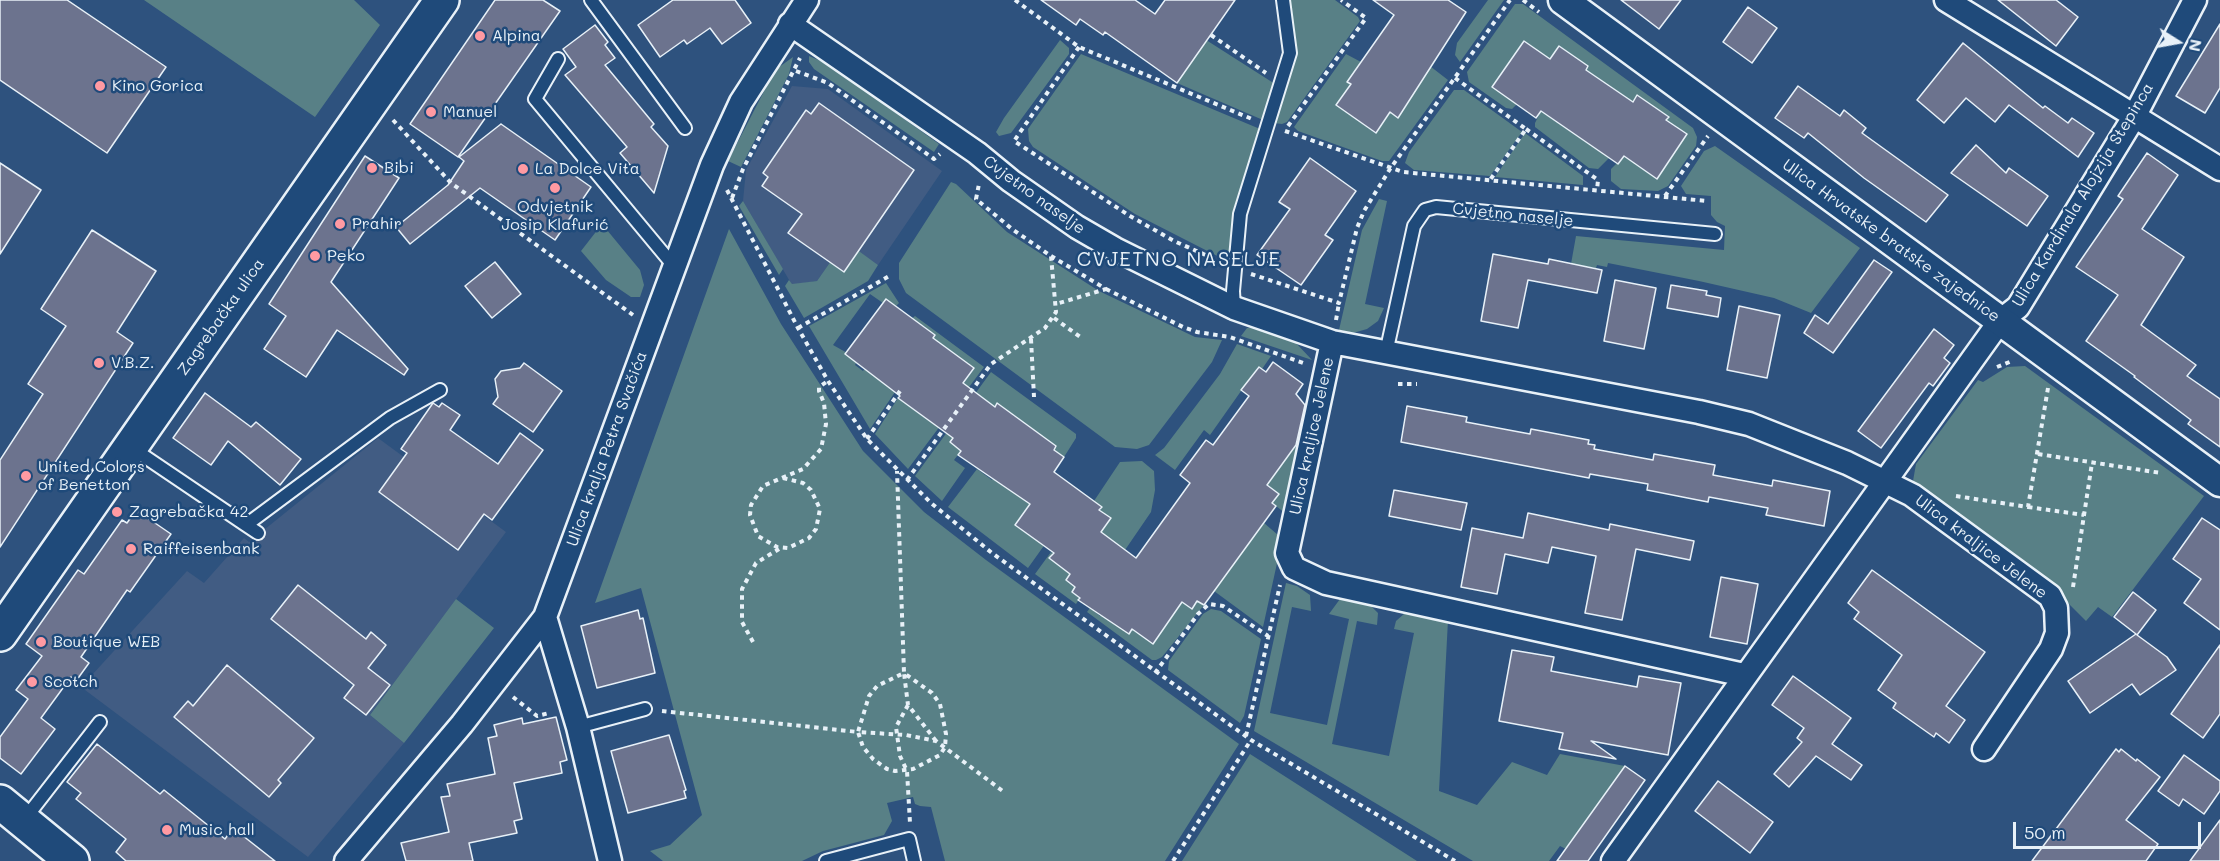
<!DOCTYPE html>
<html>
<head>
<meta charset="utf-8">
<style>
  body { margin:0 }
  #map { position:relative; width:2220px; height:861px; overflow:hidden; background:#2e527e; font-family:Mali,sans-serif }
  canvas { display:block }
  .north { position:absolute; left:2148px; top:12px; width:60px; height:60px; -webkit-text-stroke:4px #1f4a7a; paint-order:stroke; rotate:101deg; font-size:16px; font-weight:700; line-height:24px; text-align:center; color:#e8f1f8 }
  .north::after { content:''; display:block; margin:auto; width:21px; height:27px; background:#e8f1f8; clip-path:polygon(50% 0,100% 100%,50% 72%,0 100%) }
  .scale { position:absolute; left:2013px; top:822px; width:188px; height:27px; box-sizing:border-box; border:3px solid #e8f1f8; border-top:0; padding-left:8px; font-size:18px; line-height:21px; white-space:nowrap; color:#e8f1f8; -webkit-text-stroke:4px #1f4a7a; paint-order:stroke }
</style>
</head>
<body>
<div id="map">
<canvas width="2220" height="861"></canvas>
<div class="north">N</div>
<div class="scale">50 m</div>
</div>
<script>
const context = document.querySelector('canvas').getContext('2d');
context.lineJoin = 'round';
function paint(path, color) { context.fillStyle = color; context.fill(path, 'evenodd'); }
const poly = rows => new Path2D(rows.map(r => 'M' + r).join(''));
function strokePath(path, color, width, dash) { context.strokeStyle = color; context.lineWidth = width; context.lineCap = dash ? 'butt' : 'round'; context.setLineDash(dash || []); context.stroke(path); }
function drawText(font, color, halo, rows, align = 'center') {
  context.font = font + ' Mali,sans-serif'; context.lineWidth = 5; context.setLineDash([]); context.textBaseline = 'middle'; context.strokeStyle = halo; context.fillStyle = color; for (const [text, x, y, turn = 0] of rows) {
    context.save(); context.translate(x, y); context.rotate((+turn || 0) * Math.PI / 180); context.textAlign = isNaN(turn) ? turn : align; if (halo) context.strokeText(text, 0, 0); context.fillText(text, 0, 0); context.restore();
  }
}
paint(poly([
  [792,86,828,89,942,171,878,265,845,242,817,281,792,285,743,201,746,170],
  [378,438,506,532,370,715,404,743,308,857,81,687,187,571,204,583,244,538,249,542]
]), '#415c83');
paint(poly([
  [144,0,354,0,380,25,315,117],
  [1290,0,1335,0,1358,17,1360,21,1287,122,1282,124,1274,123,1296,48],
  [1488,0,1504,0,1460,62,1455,55,1457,43],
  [1515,4,1523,4,1693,128,1697,137,1696,146,1668,186,1658,191,1621,189,1611,181,1611,169,1624,156,1657,178,1687,134,1666,120,1668,116,1638,96,1633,102,1586,70,1588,66,1559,46,1550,59,1524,42,1493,87,1517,104,1512,109,1506,108,1469,82,1467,72],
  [1203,38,1275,84,1263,120,1177,83],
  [1060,40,1069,48,1069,54,1011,133,999,136,996,132,1004,118],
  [1081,54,1260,129,1238,199,1229,262,1135,214,1033,147,1029,141,1028,129],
  [1346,54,1361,62,1348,82,1351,84,1337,105,1375,133,1390,112,1398,117,1412,97,1408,94,1426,63,1448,80,1389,161,1382,161,1298,131,1294,127],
  [809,56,828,64,939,144,934,152,814,69,809,62],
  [793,57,789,74,741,167,728,161,775,70],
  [1454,90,1464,90,1522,132,1490,176,1414,170,1405,163,1409,152],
  [1541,111,1609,158,1598,169,1589,168,1535,127,1535,123],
  [1525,133,1583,176,1583,185,1495,177],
  [1715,146,1860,248,1811,313,1774,298,1699,281,1608,263,1607,267,1597,265,1596,268,1571,264,1576,236,1724,250,1725,226,1717,222,1711,215,1711,196,1686,194,1681,186,1704,151],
  [951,182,956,184,1007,232,1099,291,1195,337,1222,340,1212,362,1149,445,1137,449,1115,447,906,293,899,279,899,263],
  [1379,199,1387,201,1365,304,1384,308,1378,321,1367,329,1353,333,1339,330,1362,230],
  [743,201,783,269,779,275,739,206],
  [602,224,640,270,644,285,640,297,631,297,606,280,581,251],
  [729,229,781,324,863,451,924,512,986,560,1239,744,1165,861,945,861,931,807,920,806,915,804,913,797,887,803,892,821,884,835,823,851,802,861,663,861,650,851,670,845,702,815,641,588,595,603],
  [845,241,878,265,868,281,804,318,785,286,789,280,792,284,817,281],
  [886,283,899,303,896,306,886,299,883,303,870,294,833,345,858,359,855,365,863,371,867,366,895,392,870,429,809,326],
  [915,316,984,367,908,469,875,434,898,398,924,417,956,394,974,369,932,340,935,335,924,326,909,321],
  [1254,327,1295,342,1312,360,1241,336,1247,328],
  [1237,344,1271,356,1262,369,1258,367,1210,435,1204,430,1175,470,1155,455,1164,448,1220,374],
  [2025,366,2204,496,2112,617,2098,607,2086,621,2056,591,1913,481,1916,464,1978,380,1983,382,2007,367],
  [991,372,1076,434,1076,438,1064,457,1054,450,1056,446,997,403,995,407,982,398,950,442,961,451,954,460,965,468,942,501,915,476],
  [1309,409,1289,516,1272,503,1279,494,1267,485,1303,436,1297,431,1304,422,1301,420],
  [1142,461,1154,471,1155,490,1151,512,1125,550,1096,539,1101,507,1094,501,1120,462],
  [977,469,992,480,998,473,1030,504,1015,525,1034,539,1048,540,1028,568,948,507],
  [1264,523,1278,535,1281,545,1263,627,1214,591,1219,585,1215,581],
  [1051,552,1053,553,1050,559,1059,565,1069,555,1075,587,1072,592,1080,598,1076,604,1035,574],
  [1286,583,1297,586,1310,595,1311,611,1292,607,1270,713,1327,725,1349,619,1329,614,1340,599,1367,602,1378,613,1377,625,1357,621,1332,744,1389,756,1414,633,1394,629,1396,621,1405,613,1412,612,1448,620,1439,791,1477,805,1512,762,1547,775,1560,754,1625,766,1566,849,1560,846,1549,861,1473,861,1254,731],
  [456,599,494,628,404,743,370,715],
  [1179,599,1191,609,1197,601,1204,605,1162,657,1156,660,1152,660,1087,612,1090,608,1100,616,1105,608,1129,633,1132,629],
  [1211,609,1221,611,1261,639,1244,716,1240,723,1168,670,1169,661,1203,614],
  [1250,754,1417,861,1182,861]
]), '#588086');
const building = poly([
  [0,0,67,0,166,67,107,153,0,80,0,0],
  [495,0,543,0,560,11,458,157,410,124,495,0],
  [673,0,735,0,751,23,722,44,710,28,687,44,684,40,660,57,638,25,673,0],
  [1041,0,1135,0,1155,14,1165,0,1235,0,1177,83,1105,32,1103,35,1080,19,1076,25,1041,0],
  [1373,0,1448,0,1466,12,1398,118,1390,112,1376,133,1336,105,1351,84,1347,82,1394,15,1373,0],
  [1621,0,1681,0,1659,29,1621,0],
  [1998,0,2056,0,2078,17,2056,46,1998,0],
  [1748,7,1777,28,1752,63,1723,42,1748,7],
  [2220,24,2220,88,2205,113,2176,96,2220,24],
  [595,25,608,42,605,45,615,58,605,65,654,124,651,127,668,146,654,193,620,153,627,147,565,75,576,67,563,49,595,25],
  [1524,41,1550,59,1559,46,1588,66,1586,70,1633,102,1637,95,1669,117,1666,120,1687,134,1657,179,1624,156,1618,164,1541,111,1536,118,1492,87,1524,41],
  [1963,43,2043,108,2045,106,2068,123,2072,118,2094,133,2078,157,2009,105,1995,122,1966,98,1944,123,1917,100,1963,43],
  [1798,86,1840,116,1844,110,1866,128,1862,133,1948,195,1926,222,1864,178,1808,133,1804,138,1775,118,1798,86],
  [819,103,914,170,844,272,788,233,802,214,762,186,768,177,763,173,806,110,811,114,819,103],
  [501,124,591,187,555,240,480,188,410,244,396,227,448,185,464,161,459,157,501,124],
  [1976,145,2006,173,2009,168,2048,196,2027,226,1951,173,1976,145],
  [2147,153,2178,175,2142,229,2184,257,2141,325,2196,365,2187,376,2220,399,2220,447,2188,424,2191,420,2134,377,2135,376,2086,341,2118,295,2076,267,2123,199,2118,196,2147,153],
  [365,156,399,178,331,282,408,369,404,375,337,330,306,377,264,349,286,316,269,304,365,156],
  [1310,158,1356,191,1325,235,1333,240,1301,285,1257,255,1290,209,1279,202,1310,158],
  [0,163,41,190,0,254,0,163],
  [92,230,156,271,117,332,133,343,0,547,0,460,43,394,28,384,66,326,41,309,92,230],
  [1493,254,1548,264,1549,259,1602,270,1597,293,1528,280,1518,328,1481,321,1493,254],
  [1874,260,1892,272,1833,353,1804,333,1815,315,1828,324,1874,260],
  [495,262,521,294,492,318,465,286,495,262],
  [1615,280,1656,288,1644,349,1604,341,1615,280],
  [1671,285,1707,291,1706,295,1721,298,1718,317,1667,308,1671,285],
  [886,299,935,335,933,338,974,368,963,383,995,407,997,403,1056,446,1054,450,1064,457,1054,472,1102,507,1099,510,1111,518,1101,532,1136,558,1190,483,1180,475,1206,440,1213,445,1249,396,1241,390,1259,367,1266,372,1273,362,1303,384,1296,394,1305,405,1296,445,1267,485,1279,494,1272,503,1276,506,1204,605,1197,601,1192,609,1182,602,1153,644,1132,629,1129,634,1078,600,1080,598,1072,592,1075,587,1066,580,1070,574,1049,558,1054,553,1015,525,1030,504,958,455,961,451,950,442,953,438,898,398,900,396,845,354,886,299],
  [1739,306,1780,315,1767,378,1727,370,1739,306],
  [1934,329,1954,345,1944,358,1950,363,1933,386,1929,383,1881,448,1858,431,1934,329],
  [524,363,562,391,533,432,493,404,498,397,495,379,501,371,520,368,524,363],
  [205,393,251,427,256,422,301,459,280,485,228,441,211,465,173,438,205,393],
  [433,403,439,407,442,403,460,415,450,430,498,464,520,433,543,450,492,520,484,514,458,550,379,492,407,453,401,449,433,403],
  [1407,406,1467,417,1466,422,1530,434,1531,429,1589,440,1588,444,1595,445,1594,449,1653,460,1654,454,1715,465,1713,475,1772,486,1773,480,1830,491,1824,526,1766,515,1768,508,1709,497,1708,502,1647,490,1648,484,1590,474,1589,478,1401,442,1407,406],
  [1394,490,1467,503,1461,530,1389,516,1394,490],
  [136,510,171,534,130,592,127,590,81,657,89,663,76,681,71,677,41,718,55,729,21,774,0,758,0,737,28,699,16,690,42,656,26,644,78,570,84,574,122,520,127,523,136,510],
  [1528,513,1609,530,1610,524,1694,541,1690,560,1636,549,1622,620,1585,613,1596,556,1552,547,1548,563,1505,554,1497,594,1461,587,1472,528,1523,538,1528,513],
  [2202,518,2220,530,2220,630,2184,603,2201,579,2173,559,2202,518],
  [1872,570,1985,652,1946,706,1965,720,1949,743,1936,733,1934,737,1893,708,1896,703,1878,690,1902,655,1854,619,1859,612,1848,603,1872,570],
  [1721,577,1758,584,1747,644,1710,637,1721,577],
  [298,585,366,639,371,632,386,645,368,668,390,685,366,715,344,698,354,685,271,619,298,585],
  [2133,592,2156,610,2137,635,2167,657,2176,670,2140,695,2132,684,2090,713,2068,681,2136,634,2114,617,2133,592],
  [638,610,640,619,643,618,655,673,597,688,581,626,638,610],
  [2220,645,2220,714,2203,738,2171,714,2220,645],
  [1512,650,1554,657,1551,671,1637,687,1639,676,1681,683,1668,755,1591,741,1616,759,1559,749,1563,733,1499,721,1512,650],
  [227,665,314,738,278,780,281,783,269,797,174,717,188,701,193,706,227,665],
  [1793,676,1851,718,1832,744,1862,765,1851,780,1816,756,1789,787,1774,774,1802,742,1797,738,1804,728,1772,705,1793,676],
  [556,717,567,760,560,762,562,773,514,783,522,819,514,821,517,833,469,843,473,861,406,861,401,843,449,832,441,797,450,796,447,784,495,774,488,738,497,736,494,725,522,718,523,724,556,717],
  [669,735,686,790,684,791,686,798,628,813,611,751,669,735],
  [97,744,160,794,164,790,225,839,233,828,275,861,126,861,116,852,126,839,76,799,81,793,67,782,97,744],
  [2116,749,2119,752,2121,749,2136,761,2137,759,2160,777,2126,820,2158,844,2146,861,2032,861,2116,749],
  [2184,755,2220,781,2220,791,2204,814,2183,799,2179,806,2158,791,2184,755],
  [1625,766,1645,780,1588,861,1557,861,1625,766],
  [1718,781,1773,822,1750,853,1695,811,1718,781],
  [2220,820,2220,861,2190,861,2220,820]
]);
paint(building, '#6c738e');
strokePath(building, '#e8f1f8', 1.5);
const service = poly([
  [591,0,685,128],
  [558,59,535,99,673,265],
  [1234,308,1233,291,1240,214,1290,53,1283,0],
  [1386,353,1414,226,1425,210,1436,207,1715,234],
  [132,448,246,525,390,418,440,390],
  [246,525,258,533],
  [578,727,645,709],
  [24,820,100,722],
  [826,861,909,839,914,861]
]);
const minor = poly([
  [1946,0,2220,169],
  [790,24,977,153,1011,181,1077,227,1115,249,1234,308,1332,342,1699,412,1749,424,1847,463,1912,495,2050,596,2056,608,2057,633,2051,649,1984,749],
  [1332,342,1287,553,1294,568,1326,583,1744,675],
  [545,617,578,727,610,861],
  [346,861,462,724,545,617,712,165,741,102,807,0],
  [1613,861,2000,321,2018,307,2134,117,2195,0]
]);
const tertiary = poly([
  [1563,0,2220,482]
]);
const secondary = poly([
  [0,634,442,0],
  [0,802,72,861]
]);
strokePath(service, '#e8f1f8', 16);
strokePath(minor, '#e8f1f8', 27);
strokePath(tertiary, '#e8f1f8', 33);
strokePath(secondary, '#e8f1f8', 38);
strokePath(poly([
  [1015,0,1079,47,1252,119],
  [1523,0,1539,12],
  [1211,35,1266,73],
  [1079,47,1014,141,1130,216,1174,241,1219,261],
  [796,71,828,83,934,159,940,154],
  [1455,78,1526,129,1490,180],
  [393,120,451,183,633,315],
  [1288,126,1366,18,1341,0],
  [1526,129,1598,180,1597,190],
  [1285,131,1403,172,1707,201],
  [727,190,798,328,828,381,867,439,931,503,992,553,1251,740,1455,861],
  [1665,196,1708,136],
  [732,198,743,169,800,58],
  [1051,256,1106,289,1056,304],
  [1251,274,1339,303,1357,228,1364,211,1390,169,1510,0],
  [1106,289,1183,327,1197,332,1230,337,1303,363],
  [1054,318,1083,339],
  [1336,320,1339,303],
  [798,328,891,275],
  [1031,339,1034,397],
  [1997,367,2012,361],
  [1398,384,1417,384],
  [867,439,900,391],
  [2038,454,2161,473],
  [783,478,803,483,811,490,820,509,816,529,809,538,788,548,777,547,758,536,750,515,751,505,763,486,803,469,821,449,826,424,824,403,819,391,819,387,828,381],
  [907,480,991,364,1045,328,1056,312,1051,256,1012,229,976,199,979,184],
  [1956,496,2028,507,2048,388],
  [2028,507,2084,515],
  [2073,587,2092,463],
  [753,642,742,622,742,589,756,563,779,549],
  [1155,673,1198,614,1209,604,1223,606,1268,636],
  [513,697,537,716,549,713],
  [908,705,896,727,900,756,907,771,910,823],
  [662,711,858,732,863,747,873,759,887,769,895,771,913,769,940,755,945,747,946,734,940,704,932,693,904,673,897,471],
  [1246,736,1280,585],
  [936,741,908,705,904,673,877,686,869,696,858,732,906,735,936,741,1004,792],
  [1173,861,1251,740]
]), '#e8f1f8', 4, [4.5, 4.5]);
strokePath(service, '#1f4a7a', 12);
strokePath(minor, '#1f4a7a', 22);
strokePath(tertiary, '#1f4a7a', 28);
strokePath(secondary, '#1f4a7a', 33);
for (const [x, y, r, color] of [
  [480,36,6,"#ff9aa2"],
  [100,86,6,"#ff9aa2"],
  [431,112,6,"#ff9aa2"],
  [372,168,6,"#ff9aa2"],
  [523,169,6,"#ff9aa2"],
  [555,188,6,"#ff9aa2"],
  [340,224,6,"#ff9aa2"],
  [315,256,6,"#ff9aa2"],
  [99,363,6,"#ff9aa2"],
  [26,476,6,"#ff9aa2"],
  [117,512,6,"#ff9aa2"],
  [131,549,6,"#ff9aa2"],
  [41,642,6,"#ff9aa2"],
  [32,682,6,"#ff9aa2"],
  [167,830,6,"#ff9aa2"]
]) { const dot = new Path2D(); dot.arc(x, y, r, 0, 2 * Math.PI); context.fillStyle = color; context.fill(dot); strokePath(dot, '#1f4a7a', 2); }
drawText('16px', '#e8f1f8', '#1f4a7a', [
  ["Alpina",492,36],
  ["Kino Gorica",112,86],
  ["Manuel",443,112],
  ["Bibi",384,168],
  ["La Dolce Vita",535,169],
  ["Odvjetnik",555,207,"center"],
  ["Josip Klafurić",555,225,"center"],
  ["Prahir",352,224],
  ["Peko",327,256],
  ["V.B.Z.",111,363],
  ["United Colors",38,467],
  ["of Benetton",38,485],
  ["Zagrebačka 42",129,512],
  ["Raiffeisenbank",143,549],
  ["Boutique WEB",53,642],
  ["Scotch",44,682],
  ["Music hall",179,830]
], 'left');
drawText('16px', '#e8f1f8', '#1f4a7a', [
  ["Cvjetno naselje",1034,195,36],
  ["Ulica Kardinala Alojzija Stepinca",2083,195,-59],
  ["Cvjetno naselje",1513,215,6],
  ["Ulica Hrvatske bratske zajednice",1891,241,36],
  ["Zagrebačka ulica",221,317,-55],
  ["Ulica kraljice Jelene",1312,436,-78],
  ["Ulica kralja Petra Svačića",607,449,-70],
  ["Ulica kraljice Jelene",1981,547,37]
]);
context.letterSpacing = '1.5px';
drawText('20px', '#e8f1f8', '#1f4a7a', [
  ["CVJETNO NASELJE",1179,260]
]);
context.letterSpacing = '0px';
</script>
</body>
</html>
